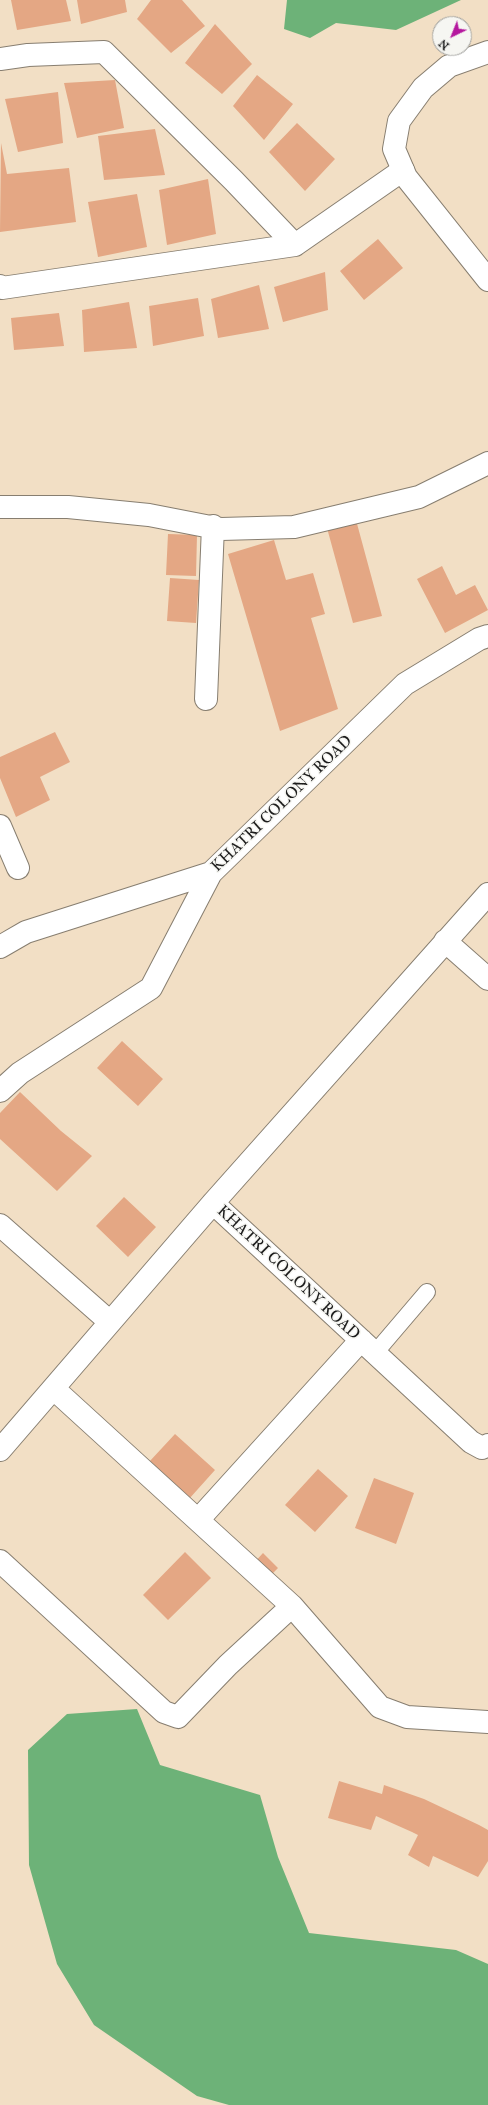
<!DOCTYPE html>
<html>
<head>
<meta charset="utf-8">
<style>
  body { margin:0 }
  #map { position:relative; width:488px; height:2105px; overflow:hidden; background:#f2dfc5; font-family:"IM FELL Great Primer",serif }
  canvas { display:block }
  .north { position:absolute; left:432px; top:16px; width:40px; height:40px; box-sizing:border-box; background:#f6f6f2; border:1px solid #9f9f9c; border-radius:50%; rotate:223deg; font-size:11px; font-weight:700; line-height:16px; text-align:center; color:#1c1c1c }
  .north::after { content:''; display:block; margin:auto; width:14px; height:18px; background:#b5179e; clip-path:polygon(50% 0,100% 100%,50% 72%,0 100%) }
</style>
</head>
<body>
<div id="map">
<canvas width="488" height="2105"></canvas>
<div class="north">N</div>
</div>
<script>
const context = document.querySelector('canvas').getContext('2d');
context.lineJoin = 'round';
function paint(path, color) { context.fillStyle = color; context.fill(path, 'evenodd'); }
const poly = rows => new Path2D(rows.map(r => 'M' + r).join(''));
function strokePath(path, color, width, dash) { context.strokeStyle = color; context.lineWidth = width; context.lineCap = dash ? 'butt' : 'round'; context.setLineDash(dash || []); context.stroke(path); }
function drawText(font, color, halo, rows, align = 'center') {
  context.font = font + ' "IM FELL Great Primer",serif'; context.lineWidth = 3; context.setLineDash([]); context.textBaseline = 'middle'; context.strokeStyle = halo; context.fillStyle = color; for (const [text, x, y, turn = 0] of rows) {
    context.save(); context.translate(x, y); context.rotate((+turn || 0) * Math.PI / 180); context.textAlign = isNaN(turn) ? turn : align; if (halo) context.strokeText(text, 0, 0); context.fillText(text, 0, 0); context.restore();
  }
}
paint(poly([
  [287,0,461,0,396,30,336,23,310,38,284,29],
  [137,1709,160,1765,260,1795,278,1857,309,1933,456,1950,488,1964,488,2105,229,2105,197,2096,94,2025,57,1964,29,1865,28,1750,67,1714]
]), '#6db278');
paint(poly([
  [11,0,66,0,71,21,17,30],
  [77,0,125,0,127,12,81,24],
  [151,0,182,0,205,26,171,53,137,19],
  [215,24,252,64,222,94,185,63],
  [257,75,293,104,264,140,233,106],
  [115,80,124,128,77,138,64,83],
  [58,92,63,143,18,152,5,99],
  [297,123,335,159,305,191,269,152],
  [155,129,165,175,104,180,98,136],
  [1,143,7,174,69,168,76,222,0,232],
  [208,179,216,234,167,245,159,190],
  [137,194,147,247,98,257,88,202],
  [378,239,403,268,364,300,340,271],
  [325,272,328,310,283,322,274,287],
  [259,285,269,329,218,338,211,299],
  [198,298,204,336,153,346,149,306],
  [129,302,137,348,84,352,82,310],
  [59,313,64,346,14,350,11,318],
  [356,520,382,616,353,623,327,528],
  [168,534,197,535,196,576,166,575],
  [274,540,286,580,313,573,325,614,311,618,338,709,280,731,228,554],
  [442,566,456,595,475,585,488,610,445,633,417,579],
  [170,578,199,580,196,623,167,621],
  [55,732,70,762,40,777,50,800,16,817,0,778,0,757],
  [122,1041,163,1079,138,1106,97,1068],
  [20,1092,61,1131,92,1156,57,1191,0,1139,0,1113],
  [124,1197,156,1227,128,1257,96,1226],
  [175,1434,215,1470,189,1499,149,1462],
  [318,1469,348,1496,315,1532,285,1505],
  [374,1478,414,1493,396,1544,355,1528],
  [185,1552,211,1578,168,1620,143,1595],
  [263,1553,278,1568,268,1578,253,1564],
  [339,1781,382,1794,384,1785,424,1799,479,1825,488,1830,488,1861,478,1877,433,1856,429,1867,408,1855,418,1835,412,1832,376,1816,371,1830,328,1818]
]), '#e4a784');
const service = poly([
  [375,1353,427,1292]
]);
const minor = poly([
  [0,59,28,55,104,52,234,181,295,245],
  [0,286,2,288,295,245,403,170],
  [0,507,68,507,149,515,221,529,294,527,419,497,488,463],
  [206,699,213,526],
  [0,826,18,868],
  [445,941,488,979],
  [0,947,26,932,211,873],
  [0,1091,20,1073,151,988,211,873,405,684,479,639,488,636],
  [213,1203,471,1442,482,1448,488,1445],
  [0,1225,110,1322],
  [54,1389,292,1606,380,1707,407,1717,488,1722],
  [0,1450,213,1203,488,894],
  [198,1520,361,1340],
  [0,1561,164,1712,178,1717,228,1665,292,1606]
]);
const tertiary = poly([
  [488,52,449,66,423,88,399,121,394,149,406,177,488,280]
]);
strokePath(service, '#877e70', 18);
strokePath(minor, '#877e70', 24);
strokePath(tertiary, '#877e70', 24);
strokePath(service, '#fff', 16);
strokePath(minor, '#fff', 22);
strokePath(tertiary, '#fff', 22);
drawText('16px', '#1c1c1c', '#f6f6f2', [
  ["KHATRI COLONY ROAD",282,804,-44],
  ["KHATRI COLONY ROAD",288,1273,43]
]);
</script>
</body>
</html>
